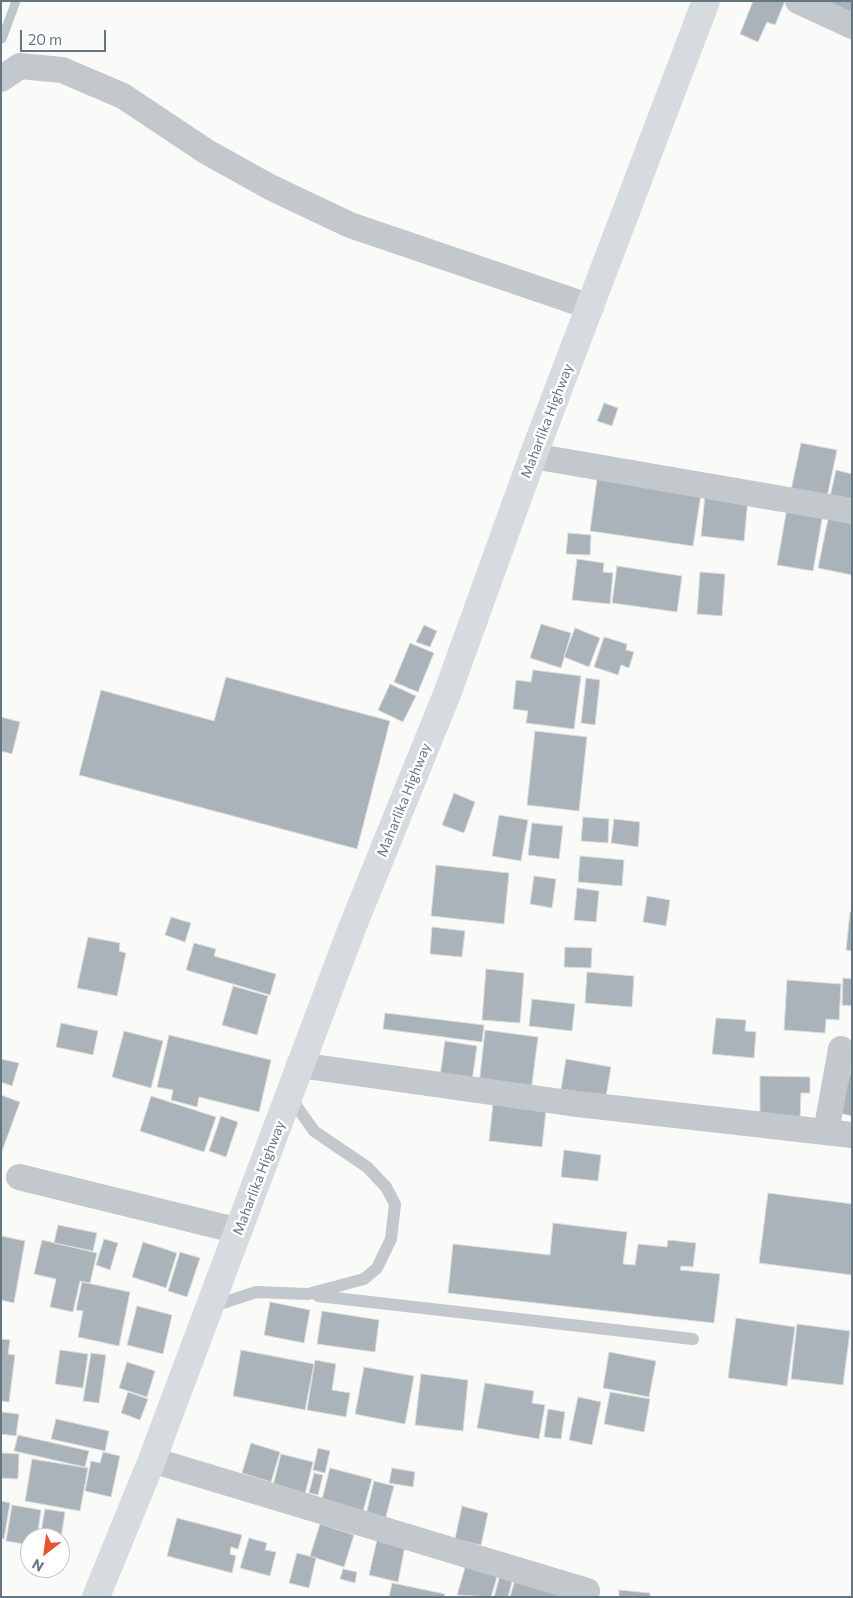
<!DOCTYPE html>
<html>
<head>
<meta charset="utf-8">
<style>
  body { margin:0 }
  #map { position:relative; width:853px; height:1598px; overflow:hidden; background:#fafaf8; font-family:Commissioner,sans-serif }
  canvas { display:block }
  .frame { position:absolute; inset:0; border:2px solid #657683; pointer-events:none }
  .north { position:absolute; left:20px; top:1528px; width:50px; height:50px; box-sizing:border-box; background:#fff; border:1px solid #c1c8cd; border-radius:50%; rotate:210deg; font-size:14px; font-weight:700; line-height:20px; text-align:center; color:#657683 }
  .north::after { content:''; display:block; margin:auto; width:18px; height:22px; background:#e4572e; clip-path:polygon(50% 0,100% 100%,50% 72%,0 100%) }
  .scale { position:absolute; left:20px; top:30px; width:86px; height:22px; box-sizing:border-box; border:2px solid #657683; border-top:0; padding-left:6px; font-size:15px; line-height:18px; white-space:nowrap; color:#657683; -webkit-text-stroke:4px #fff; paint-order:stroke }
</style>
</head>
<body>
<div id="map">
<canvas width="853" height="1598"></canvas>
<div class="frame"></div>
<div class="north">N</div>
<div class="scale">20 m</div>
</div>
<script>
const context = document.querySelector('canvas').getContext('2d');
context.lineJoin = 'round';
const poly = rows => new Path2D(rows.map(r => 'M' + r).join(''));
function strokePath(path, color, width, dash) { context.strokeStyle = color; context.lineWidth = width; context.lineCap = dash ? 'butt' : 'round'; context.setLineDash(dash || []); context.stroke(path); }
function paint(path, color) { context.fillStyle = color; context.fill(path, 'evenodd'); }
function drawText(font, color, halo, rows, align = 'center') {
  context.font = font + ' Commissioner,sans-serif'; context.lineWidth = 5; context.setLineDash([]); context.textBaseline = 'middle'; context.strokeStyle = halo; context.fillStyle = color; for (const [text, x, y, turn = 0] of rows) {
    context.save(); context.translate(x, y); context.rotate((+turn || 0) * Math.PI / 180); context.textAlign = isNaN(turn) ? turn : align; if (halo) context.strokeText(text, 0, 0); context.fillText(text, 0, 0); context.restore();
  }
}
strokePath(poly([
  [2,39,16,1]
]), '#bbc7cb', 9);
const building = poly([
  [753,1,785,1,775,25,767,22,758,42,740,34,753,1],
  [815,1,852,1,852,17,815,1],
  [604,403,618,408,612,426,597,421,604,403],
  [801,443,837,450,826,502,790,495,801,443],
  [836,470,852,474,852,508,830,497,836,470],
  [597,479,701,494,693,546,590,531,597,479],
  [705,495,748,499,744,541,701,536,705,495],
  [787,508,823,514,813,571,777,565,787,508],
  [829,514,852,519,852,575,818,568,829,514],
  [568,533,591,535,590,555,566,554,568,533],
  [577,559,604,563,603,572,613,573,610,604,572,600,577,559],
  [617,566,682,576,677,612,612,603,617,566],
  [700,572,725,574,722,616,697,614,700,572],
  [541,624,571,633,561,668,530,658,541,624],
  [424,625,437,631,430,647,416,642,424,625],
  [575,628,600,638,589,667,564,657,575,628],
  [604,637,627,644,626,650,634,652,629,668,621,665,618,675,594,667,604,637],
  [410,643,434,653,418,692,394,682,410,643],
  [533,670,581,676,574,729,526,723,528,711,513,709,516,680,531,682,533,670],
  [226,677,390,721,357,849,79,775,101,690,214,721,226,677],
  [586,678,600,680,595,725,581,723,586,678],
  [390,684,416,696,403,722,378,710,390,684],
  [1,717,20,722,12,754,1,751,1,717],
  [535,731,587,737,579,811,527,805,535,731],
  [454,793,475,802,464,833,442,825,454,793],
  [499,815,528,820,521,861,492,856,499,815],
  [583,817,609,819,608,843,581,841,583,817],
  [614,819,640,822,638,847,611,843,614,819],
  [532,823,563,826,559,859,528,855,532,823],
  [580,856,624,860,622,886,578,882,580,856],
  [436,865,509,873,504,924,431,916,436,865],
  [534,876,556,879,552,908,530,904,534,876],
  [577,888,599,891,596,922,574,920,577,888],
  [647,896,670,900,666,926,643,922,647,896],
  [850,912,852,912,852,951,846,950,850,912],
  [171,917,191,923,185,942,165,935,171,917],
  [432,927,465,931,462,957,430,954,432,927],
  [88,937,120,943,119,951,126,953,117,996,77,988,88,937],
  [194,943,216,949,214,956,276,974,270,995,186,970,194,943],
  [565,947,592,948,591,968,564,967,565,947],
  [486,969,524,973,520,1023,482,1020,486,969],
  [587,972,634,976,632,1007,585,1003,587,972],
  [843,978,852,979,852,1006,842,1005,843,978],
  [787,980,841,984,839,1020,826,1019,825,1033,784,1030,787,980],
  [233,986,268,996,257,1035,222,1025,233,986],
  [532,999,575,1004,572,1031,529,1026,532,999],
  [385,1013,484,1025,482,1042,383,1029,385,1013],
  [716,1018,746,1020,745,1031,756,1032,754,1058,712,1054,716,1018],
  [61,1023,98,1031,93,1055,56,1047,61,1023],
  [485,1030,538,1037,531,1092,479,1085,485,1030],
  [124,1031,163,1041,151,1088,112,1077,124,1031],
  [169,1035,271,1060,259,1112,199,1097,197,1107,171,1100,173,1090,157,1087,169,1035],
  [445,1041,477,1046,472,1081,440,1076,445,1041],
  [1,1059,19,1063,12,1086,1,1082,1,1059],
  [566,1059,611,1067,606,1097,561,1089,566,1059],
  [852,1066,852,1116,839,1113,852,1066],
  [760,1076,810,1077,810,1093,801,1093,800,1118,760,1117,760,1076],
  [1,1095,20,1102,1,1154,1,1095],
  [151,1096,216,1117,204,1152,140,1131,151,1096],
  [493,1104,546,1110,542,1147,489,1141,493,1104],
  [221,1116,238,1122,226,1157,209,1151,221,1116],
  [564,1150,601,1155,598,1181,561,1177,564,1150],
  [768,1193,852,1204,852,1275,759,1263,768,1193],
  [553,1223,627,1232,623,1264,635,1265,638,1244,667,1247,668,1240,696,1243,693,1267,681,1266,680,1270,720,1274,714,1323,448,1293,453,1244,550,1255,553,1223],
  [58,1225,97,1233,93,1251,54,1243,58,1225],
  [1,1236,25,1241,14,1303,1,1300,1,1236],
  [104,1239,118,1243,110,1270,96,1265,104,1239],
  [42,1240,97,1253,90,1283,80,1281,73,1312,50,1307,56,1279,34,1274,42,1240],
  [143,1242,177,1253,166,1288,132,1277,143,1242],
  [180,1252,200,1258,187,1297,168,1291,180,1252],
  [82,1282,130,1292,119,1346,78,1337,83,1311,76,1310,82,1282],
  [270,1302,310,1310,304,1343,264,1335,270,1302],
  [137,1306,172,1315,163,1354,127,1345,137,1306],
  [322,1311,379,1320,375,1352,317,1344,322,1311],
  [736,1318,795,1327,787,1386,728,1378,736,1318],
  [797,1324,850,1331,843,1385,791,1379,797,1324],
  [1,1339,10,1340,8,1354,15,1355,9,1402,1,1401,1,1339],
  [60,1350,88,1354,83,1388,55,1384,60,1350],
  [241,1350,314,1364,305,1410,233,1396,241,1350],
  [609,1352,656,1361,649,1397,603,1388,609,1352],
  [91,1353,106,1355,99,1403,83,1401,91,1353],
  [315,1360,336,1364,332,1390,350,1393,346,1417,307,1410,315,1360],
  [127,1362,155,1371,147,1397,119,1388,127,1362],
  [364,1367,414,1376,405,1424,355,1414,364,1367],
  [421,1374,468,1380,463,1431,415,1425,421,1374],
  [485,1383,534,1391,532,1403,545,1405,539,1439,477,1428,485,1383],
  [128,1392,148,1399,140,1420,121,1413,128,1392],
  [610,1392,650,1399,644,1432,604,1424,610,1392],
  [578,1397,601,1402,592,1445,569,1440,578,1397],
  [548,1409,565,1412,561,1439,544,1437,548,1409],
  [1,1412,19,1414,16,1436,1,1434,1,1412],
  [56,1419,109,1431,105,1451,51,1439,56,1419],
  [18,1435,89,1451,85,1467,14,1451,18,1435],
  [251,1443,280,1452,271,1482,242,1473,251,1443],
  [318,1448,330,1451,325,1473,313,1470,318,1448],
  [103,1452,120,1456,111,1497,85,1491,91,1461,100,1463,103,1452],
  [1,1453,19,1454,18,1479,1,1478,1,1453],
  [281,1454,313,1462,305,1494,273,1486,281,1454],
  [32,1459,88,1468,80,1511,25,1501,32,1459],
  [330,1468,372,1479,362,1515,321,1503,330,1468],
  [392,1468,415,1472,413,1487,389,1483,392,1468],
  [314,1473,323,1475,318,1495,309,1493,314,1473],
  [374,1481,394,1486,385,1520,366,1515,374,1481],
  [1,1501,10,1503,4,1539,1,1538,1,1501],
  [12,1505,41,1510,37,1538,30,1538,30,1545,6,1541,12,1505],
  [462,1506,488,1513,481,1545,455,1539,462,1506],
  [45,1509,65,1512,60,1545,60,1538,40,1538,45,1509],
  [177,1518,242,1535,238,1549,231,1547,230,1554,236,1556,232,1573,167,1556,177,1518],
  [320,1524,354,1535,344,1567,310,1556,320,1524],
  [249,1538,267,1543,265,1550,276,1552,270,1576,240,1568,249,1538],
  [377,1540,405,1546,398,1582,369,1575,377,1540],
  [297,1553,316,1558,309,1588,289,1583,297,1553],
  [467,1561,499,1570,491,1597,457,1595,467,1561],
  [343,1569,357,1572,355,1583,340,1579,343,1569],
  [517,1573,562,1587,559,1597,510,1597,517,1573],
  [500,1575,513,1578,508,1597,494,1597,500,1575],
  [392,1583,445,1594,444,1597,389,1597,392,1583],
  [619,1590,650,1593,650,1597,619,1597,619,1590]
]);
paint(building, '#aab3b9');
strokePath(building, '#dcdcda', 1);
strokePath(poly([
  [318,1296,693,1339],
  [211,1307,256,1292,308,1294,364,1279,377,1268,391,1239,395,1204,386,1187,367,1167,314,1131,290,1097]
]), '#c3c8cc', 12);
strokePath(poly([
  [798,1,852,26],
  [1,79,20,66,62,70,123,96,207,152,270,187,350,225,591,307],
  [533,456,852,511],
  [299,1065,569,1103,852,1135],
  [826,1132,841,1049],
  [19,1177,239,1231],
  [152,1460,587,1591]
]), '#c3c8cc', 26);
strokePath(poly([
  [96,1597,152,1460,352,928,447,694,533,456,706,1]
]), '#d6dbdf', 28);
drawText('14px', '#657683', '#fff', [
  ["Maharlika Highway",547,421,-69],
  ["Maharlika Highway",404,800,-68],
  ["Maharlika Highway",259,1178,-69]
]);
</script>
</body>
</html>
